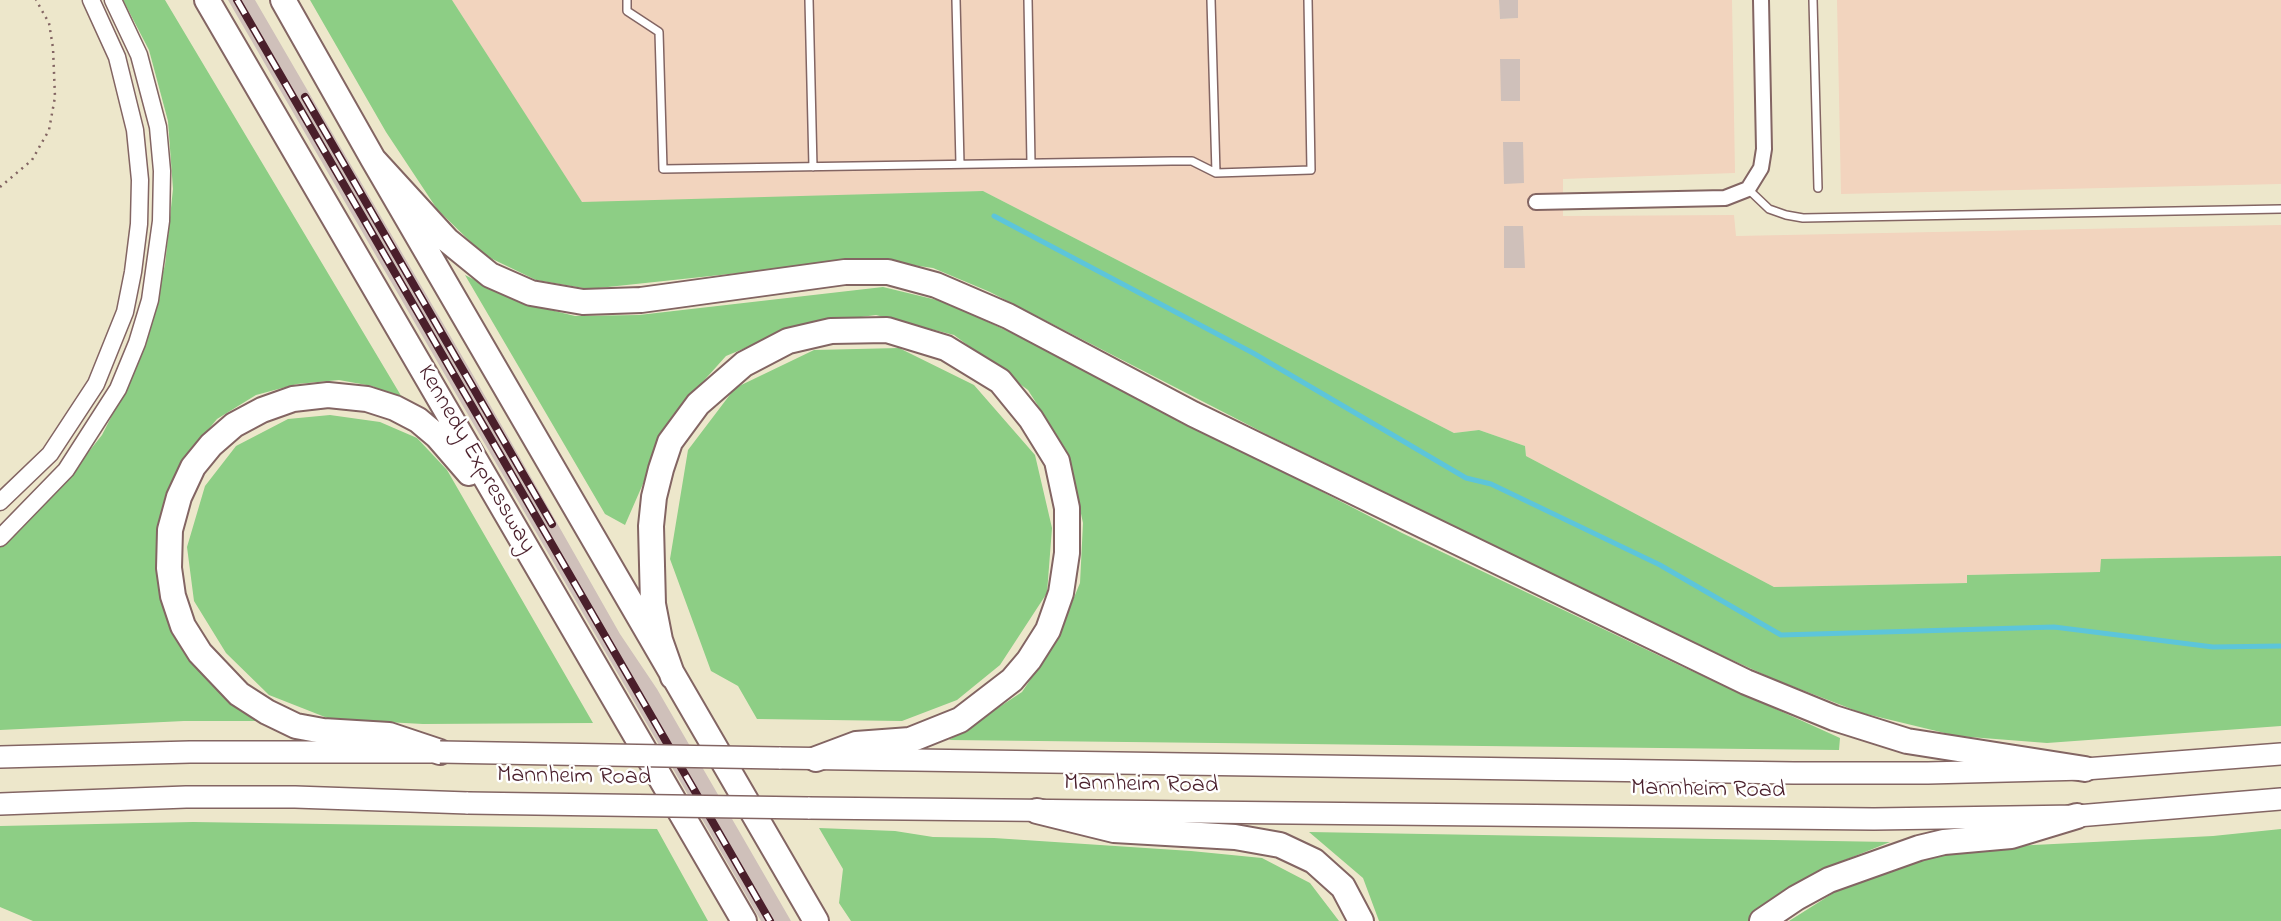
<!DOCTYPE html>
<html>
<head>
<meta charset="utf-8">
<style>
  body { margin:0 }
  canvas { display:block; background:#ede7cb }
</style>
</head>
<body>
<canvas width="2281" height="921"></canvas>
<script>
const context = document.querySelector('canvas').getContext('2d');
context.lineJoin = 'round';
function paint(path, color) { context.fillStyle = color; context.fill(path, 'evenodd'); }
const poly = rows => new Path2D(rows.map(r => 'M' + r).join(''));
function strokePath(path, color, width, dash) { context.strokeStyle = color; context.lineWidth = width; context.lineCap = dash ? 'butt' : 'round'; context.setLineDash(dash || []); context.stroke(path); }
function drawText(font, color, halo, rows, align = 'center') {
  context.font = font + ' "Indie Flower",sans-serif'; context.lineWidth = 5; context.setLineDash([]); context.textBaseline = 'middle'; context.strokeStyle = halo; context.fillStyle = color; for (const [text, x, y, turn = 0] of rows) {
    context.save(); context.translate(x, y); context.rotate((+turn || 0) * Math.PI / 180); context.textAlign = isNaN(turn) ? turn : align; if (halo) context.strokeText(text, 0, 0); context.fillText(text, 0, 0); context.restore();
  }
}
paint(poly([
  [452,0,1499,0,1500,19,1518,18,1518,0,1732,0,1735,173,1563,179,1563,216,1734,215,1736,236,2281,225,2281,556,2102,559,2100,572,1968,575,1967,583,1774,587,1526,456,1525,446,1479,430,1454,433,983,191,582,203],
  [1837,0,2281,0,2281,184,1841,194]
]), '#f2d4be');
paint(poly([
  [228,0,255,0,473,375,620,634,657,689,791,921,761,921],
  [1499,0,1518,0,1518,18,1500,19],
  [1500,59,1520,59,1520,101,1501,101],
  [1503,142,1523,142,1524,183,1504,184],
  [1504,226,1523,226,1525,268,1504,268]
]), '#cfc0ba');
paint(poly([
  [123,0,165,0,403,399,372,386,339,380,297,384,256,395,217,419,186,457,165,497,157,546,164,600,259,721,184,721,0,730,0,547,56,493,102,435,128,384,144,339,165,265,173,189,168,121,149,50],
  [310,0,452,0,582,202,983,191,1454,433,1479,430,1525,446,1526,456,1774,587,1967,583,1967,575,2100,572,2101,559,2281,556,2281,726,2047,743,1957,736,1862,713,1776,680,1644,620,1268,435,990,292,933,268,870,259,589,289,536,280,484,255,437,209,386,132],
  [465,275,518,302,575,316,639,315,883,287,945,302,1035,344,1402,533,1683,667,1840,738,1839,750,949,740,1022,692,1055,643,1080,583,1083,523,1068,453,1028,390,954,335,876,315,800,325,726,356,673,415,625,525,605,514],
  [899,348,974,385,1035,455,1052,528,1047,593,1000,665,957,700,902,721,757,719,738,686,711,671,670,559,688,450,735,388,814,350],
  [330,415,380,422,417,438,447,470,593,723,423,724,330,719,269,695,226,653,194,601,187,547,205,486,236,446,288,419],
  [193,822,657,829,708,921,33,921,0,907,0,826],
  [819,828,895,831,933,837,994,838,1191,851,1262,858,1310,883,1339,921,851,921,839,903,843,869],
  [2281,829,2281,921,1789,921,1835,892,1889,870,1938,855,1994,847,2213,836],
  [1309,832,1890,842,1835,864,1788,891,1749,921,1379,921,1363,878]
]), '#8dce85');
strokePath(poly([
  [994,216,1253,353,1466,478,1491,484,1660,565,1781,635,2054,627,2213,647,2281,646]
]), '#5dc5da', 5);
const service = poly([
  [627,0,627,11,659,32,663,169,1172,161,1192,161,1216,173,1311,170,1308,0],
  [809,0,813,167],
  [956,0,960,164],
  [1028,0,1031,163],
  [1211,0,1216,173],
  [1813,0,1818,188],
  [1748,189,1769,209,1786,215,1803,218,2281,209]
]);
const minor = poly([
  [1536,202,1725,198,1748,189,1761,168,1764,149,1761,0]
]);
const tertiary = poly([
  [0,502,50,454,96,384,125,312,133,272,139,224,140,180,135,130,117,57,91,0],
  [0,538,66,470,118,389,137,343,150,300,161,221,162,171,158,127,139,55,113,0]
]);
const primary = poly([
  [0,757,190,752,431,752],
  [779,758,1794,773,1928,773,2085,769,2281,754],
  [0,804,186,797,295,797,468,803],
  [808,808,1874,819,2077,816,2281,799]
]);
const motorway = poly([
  [207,0,744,921],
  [283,0,373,159,816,921],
  [373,159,447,240,490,275,531,293,583,302,641,300,845,272,888,272,936,285,1008,316,1193,414,1746,682,1834,718,1907,741,2085,769],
  [673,677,660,640,653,604,651,526,654,497,661,469,670,442,698,404,744,364,788,341,831,331,887,330,946,348,1000,381,1031,419,1057,461,1067,508,1067,553,1061,593,1048,630,1029,660,1012,680,960,720,910,740,856,744,816,759],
  [440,752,389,735,323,731,296,726,267,712,239,694,200,653,183,626,173,596,169,568,170,530,179,497,193,467,211,445,234,425,262,410,293,399,328,395,367,399,395,408,418,420,437,436,469,473],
  [1037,811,1114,830,1235,837,1280,845,1314,861,1343,887,1361,921],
  [1762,921,1796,898,1829,880,1919,848,1944,842,2011,836,2077,816]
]);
strokePath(service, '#836563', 10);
strokePath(minor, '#836563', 18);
strokePath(tertiary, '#836563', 19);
strokePath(primary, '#836563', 24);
strokePath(motorway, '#836563', 28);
strokePath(poly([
  [0,187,32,160,49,130,55,97,53,48,49,23,36,0]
]), '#836563', 2.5, [2, 5]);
strokePath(service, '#fff', 7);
strokePath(minor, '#fff', 14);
strokePath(tertiary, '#fff', 16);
strokePath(primary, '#fff', 21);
strokePath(motorway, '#fff', 24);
const rail = poly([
  [237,0,770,921],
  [305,97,552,524]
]);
strokePath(rail, '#4a1f2b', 8);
strokePath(rail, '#fff', 5, [16]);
const primaryBridge = poly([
  [440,752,779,758],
  [468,803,808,808]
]);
strokePath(primaryBridge, '#836563', 24, []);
strokePath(primaryBridge, '#fff', 21);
drawText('24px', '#4a1f2b', '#fff', [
  ["Kennedy Expressway",475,460,60],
  ["Mannheim Road",574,778,1],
  ["Mannheim Road",1141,786,1],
  ["Mannheim Road",1708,791,1]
]);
</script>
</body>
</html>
